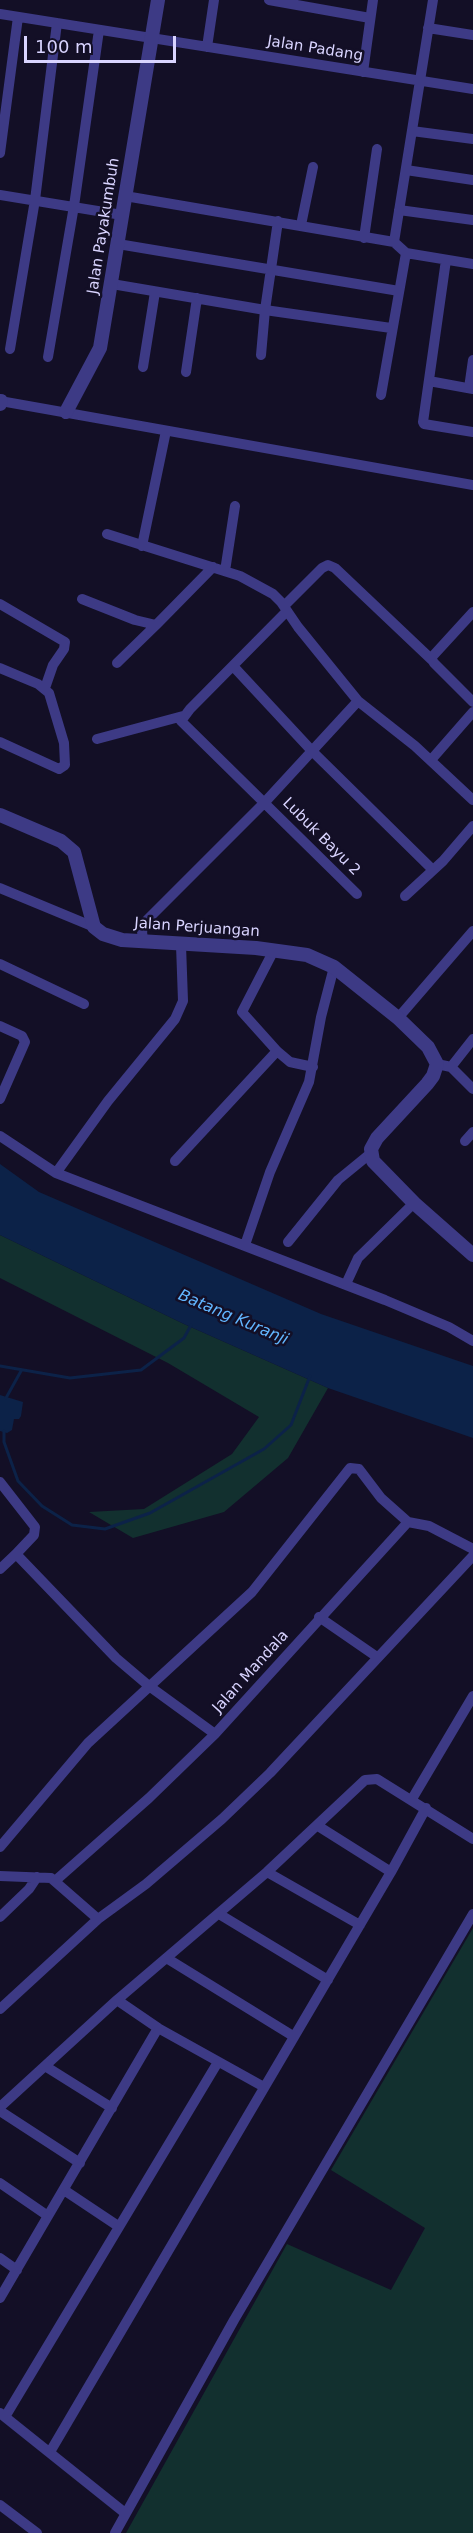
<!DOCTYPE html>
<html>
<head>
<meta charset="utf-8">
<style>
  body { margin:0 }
  #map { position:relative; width:473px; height:2533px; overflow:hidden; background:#130f26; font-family:"DejaVu Sans",sans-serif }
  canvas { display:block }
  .scale { position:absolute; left:24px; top:36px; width:152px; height:27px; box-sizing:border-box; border:3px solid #d9d4ff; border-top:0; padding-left:8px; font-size:18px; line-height:21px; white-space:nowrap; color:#d9d4ff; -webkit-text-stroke:4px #130f26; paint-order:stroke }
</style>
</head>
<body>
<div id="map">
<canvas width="473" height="2533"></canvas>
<div class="scale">100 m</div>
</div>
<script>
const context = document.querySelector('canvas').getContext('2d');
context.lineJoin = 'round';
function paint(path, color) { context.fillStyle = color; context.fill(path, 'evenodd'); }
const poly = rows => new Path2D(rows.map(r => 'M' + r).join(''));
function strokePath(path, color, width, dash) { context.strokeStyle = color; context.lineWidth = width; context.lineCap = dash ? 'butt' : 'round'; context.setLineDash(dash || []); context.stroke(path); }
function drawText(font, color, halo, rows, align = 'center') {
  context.font = font + ' "DejaVu Sans",sans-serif'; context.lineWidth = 5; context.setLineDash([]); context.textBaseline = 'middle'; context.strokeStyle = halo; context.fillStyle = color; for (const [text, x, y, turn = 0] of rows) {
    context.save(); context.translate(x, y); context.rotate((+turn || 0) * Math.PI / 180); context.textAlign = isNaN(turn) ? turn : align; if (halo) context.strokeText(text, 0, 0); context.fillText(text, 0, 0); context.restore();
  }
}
paint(poly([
  [0,1235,184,1324,328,1388,288,1458,224,1512,133,1538,89,1512,144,1509,232,1454,259,1417,168,1363,0,1278],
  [473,1928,473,2533,126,2533,287,2244,391,2290,425,2228,331,2170]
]), '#12302f');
paint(poly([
  [0,1164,39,1192,321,1314,473,1366,473,1438,328,1388,184,1324,0,1235],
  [0,1395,23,1402,21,1416,19,1419,14,1419,12,1430,7,1433,0,1431]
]), '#0c2248');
strokePath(poly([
  [0,1366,70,1378,141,1370,184,1338,191,1325],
  [6,1398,21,1371],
  [4,1431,4,1442,18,1481,42,1506,72,1525,105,1529,150,1513,264,1449,291,1425,310,1376]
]), '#0c2248', 3);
strokePath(poly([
  [269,0,370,18],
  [0,14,473,89],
  [428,28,473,35],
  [207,47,214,0],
  [363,72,373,0],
  [412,131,473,139],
  [0,153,18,17],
  [406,170,473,180],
  [0,195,122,215],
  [125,196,394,242,406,253,473,264],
  [399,210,473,220],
  [301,225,313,167],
  [364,238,377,149],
  [394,242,433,0],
  [118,244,399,291],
  [446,260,423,422,424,424,473,432],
  [112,284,265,310,391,328],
  [10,349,35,200,57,23],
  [261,355,265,310,278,221],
  [48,357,74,206,99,30],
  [143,367,155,292],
  [186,372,197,298],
  [429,381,473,389],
  [469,388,473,360],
  [381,395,406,253],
  [0,401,473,485],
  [107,534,240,576,273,594,281,602,298,627,358,701],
  [142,546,166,431],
  [225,571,235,506],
  [82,599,135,620,156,625,213,567],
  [0,604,65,642,64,649,53,665,45,688],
  [284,606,322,568,328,565,335,568,432,660],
  [287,611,190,709,181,721,357,894],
  [473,612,431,658,434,663,473,702],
  [117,663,156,625],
  [233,666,312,751,433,870],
  [0,668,38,684,49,693,64,743,65,765,59,769,0,742],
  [97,739,183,716],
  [431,760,473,712],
  [0,888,94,927],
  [405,896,443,861,473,826],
  [143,941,142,931,147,920,265,802,358,701,415,746,473,800],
  [274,950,242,1012,277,1051,290,1062,313,1067],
  [0,964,84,1004],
  [398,1018,473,931],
  [0,1026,22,1036,25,1042,0,1099],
  [437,1064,451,1067,473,1089],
  [451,1067,473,1039],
  [0,1136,56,1173,385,1300,449,1327,473,1341],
  [465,1141,473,1132],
  [175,1161,277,1051],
  [56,1173,108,1101,175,1019,183,1001,181,945],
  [288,1242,338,1180,371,1153],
  [245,1245,270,1172,309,1082,321,1017,334,967],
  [346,1284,358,1258,414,1203],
  [0,1482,35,1527,34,1535,16,1554,116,1658,149,1686,215,1734],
  [0,1569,16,1554],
  [319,1617,377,1657],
  [412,1799,473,1696],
  [318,1826,391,1872],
  [0,1847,88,1743,252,1592,350,1468,359,1469,381,1498,408,1522],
  [267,1872,360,1925],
  [0,1876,51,1878,98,1919],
  [55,1881,149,1798,215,1734,408,1522,429,1526,473,1549],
  [219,1914,328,1980],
  [0,1917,29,1889,37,1877],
  [168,1959,293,2036],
  [0,2009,98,1919,146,1884,222,1819,270,1773,473,1556],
  [158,2028,264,2087],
  [45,2066,112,2108],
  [0,2107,117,2000,267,1872,365,1780,377,1779,473,1839],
  [0,2111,80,2163],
  [0,2183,48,2216],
  [64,2190,118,2226],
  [0,2258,17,2270],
  [0,2298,158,2028,117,2000],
  [0,2413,125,2513],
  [5,2417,218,2062],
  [50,2452,391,1872,426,1808],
  [0,2505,37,2533],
  [115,2533,234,2320,473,1914]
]), '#3d3a85', 10);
strokePath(poly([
  [0,404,1,401],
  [66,412,100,348,158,0],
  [0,815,61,841,74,852,94,927,103,934,122,940,256,948,307,955,334,967,398,1018,428,1047,437,1064,433,1076,427,1084,377,1138,371,1149,373,1161,414,1203,473,1255]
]), '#3d3a85', 14);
drawText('15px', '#d9d4ff', '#130f26', [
  ["Jalan Padang",315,49,9],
  ["Jalan Payakumbuh",104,226,-81],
  ["Lubuk Bayu 2",321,837,45],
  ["Jalan Perjuangan",197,928,4],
  ["Jalan Mandala",251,1672,-48]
]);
drawText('italic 16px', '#62b6ff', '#130f26', [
  ["Batang Kuranji",233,1318,23]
]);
</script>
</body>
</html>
